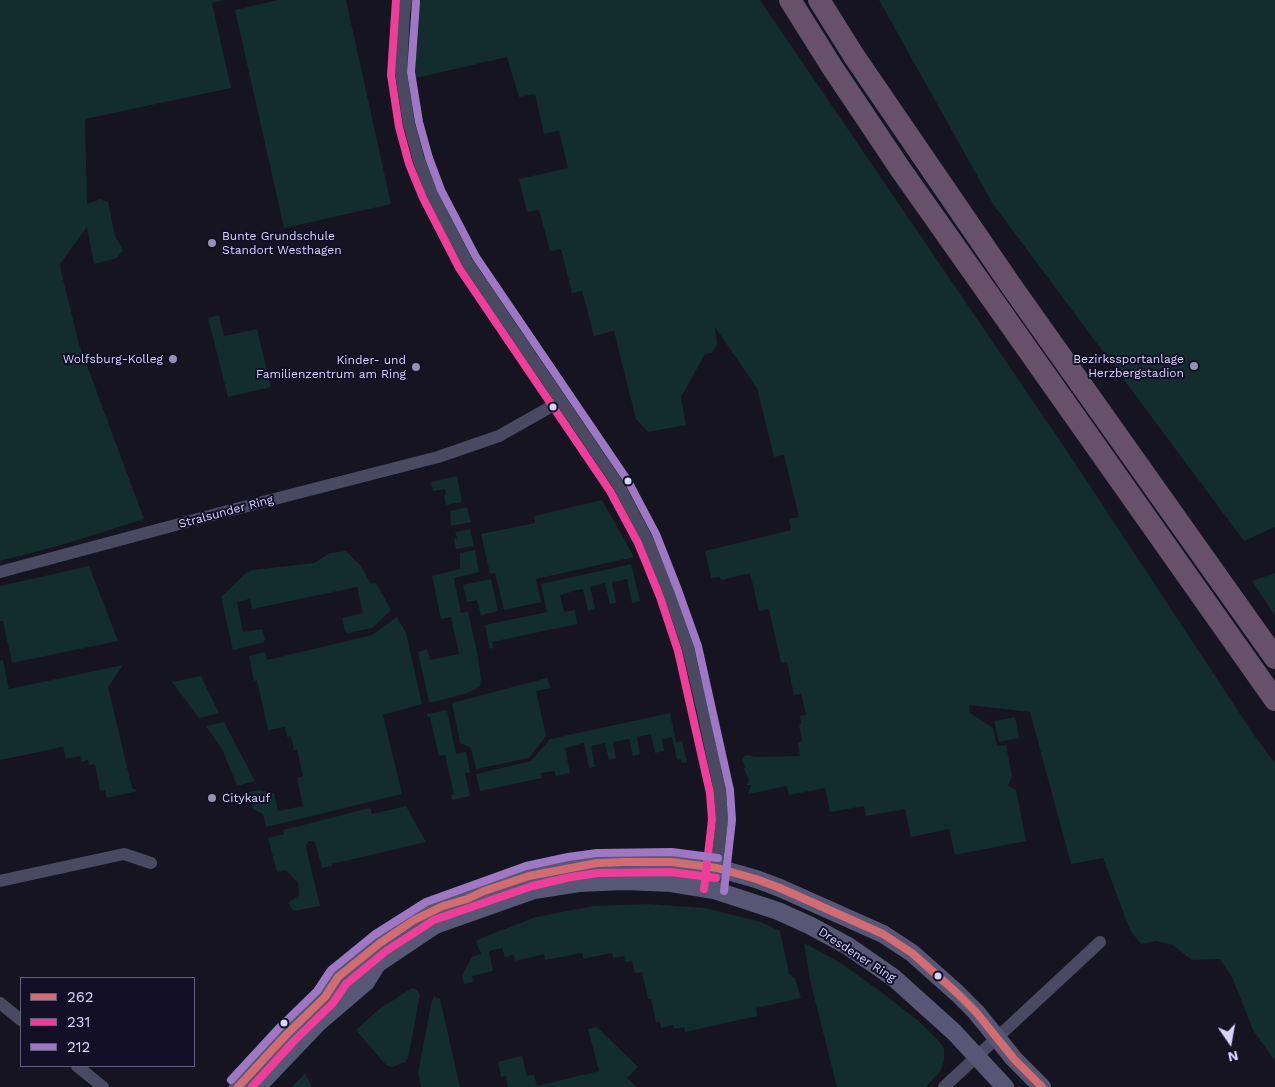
<!DOCTYPE html>
<html>
<head>
<meta charset="utf-8">
<style>
  body { margin:0 }
  #map { position:relative; width:1275px; height:1087px; overflow:hidden; background:#161421; font-family:"Work Sans",sans-serif }
  canvas { display:block }
  .legend { position:absolute; left:20px; top:977px; width:175px; height:90px; box-sizing:border-box; background:#130f26; border:1px solid #625e7d; margin:0; padding:6px 9px; list-style:none; font-size:15px; color:#d9d4ff }
  .legend li { display:flex; align-items:center; gap:10px; height:25px }
  .legend b { width:25px; border:1px solid #625e7d }
  .north { position:absolute; left:1205px; top:1017px; width:50px; height:50px; -webkit-text-stroke:4px #130f26; paint-order:stroke; rotate:168deg; font-size:14px; font-weight:700; line-height:20px; text-align:center; color:#d9d4ff }
  .north::after { content:''; display:block; margin:auto; width:18px; height:22px; background:#d9d4ff; clip-path:polygon(50% 0,100% 100%,50% 72%,0 100%) }
</style>
</head>
<body>
<div id="map">
<canvas width="1275" height="1087"></canvas>
<ul class="legend">
<li><b style="height:6px;background:#d16c73"></b>262</li>
<li><b style="height:6px;background:#ee3e9a"></b>231</li>
<li><b style="height:6px;background:#9e77c5"></b>212</li>
</ul>
<div class="north">N</div>
</div>
<script>
const context = document.querySelector('canvas').getContext('2d');
context.lineJoin = 'round';
function paint(path, color) { context.fillStyle = color; context.fill(path, 'evenodd'); }
const poly = rows => new Path2D(rows.map(r => 'M' + r).join(''));
function strokePath(path, color, width, dash) { context.strokeStyle = color; context.lineWidth = width; context.lineCap = dash ? 'butt' : 'round'; context.setLineDash(dash || []); context.stroke(path); }
function drawText(font, color, halo, rows, align = 'center') {
  context.font = font + ' "Work Sans",sans-serif'; context.lineWidth = 4; context.setLineDash([]); context.textBaseline = 'middle'; context.strokeStyle = halo; context.fillStyle = color; for (const [text, x, y, turn = 0] of rows) {
    context.save(); context.translate(x, y); context.rotate((+turn || 0) * Math.PI / 180); context.textAlign = isNaN(turn) ? turn : align; if (halo) context.strokeText(text, 0, 0); context.fillText(text, 0, 0); context.restore();
  }
}
paint(poly([
  [0,0,223,0,212,3,231,88,85,119,87,204,100,199,108,202,115,236,123,250,117,258,94,264,87,227,60,264,61,271,79,344,144,519,61,545,0,561],
  [278,0,346,0,391,204,284,228,235,10],
  [416,0,760,0,1069,454,1254,735,1275,763,1275,1061,1253,1030,1232,977,1220,959,1192,960,1173,945,1156,941,1141,944,1130,930,1103,858,1071,864,1030,712,969,705,970,713,993,728,997,746,1006,745,1012,776,1008,786,1016,790,1026,841,955,855,949,829,911,837,905,809,866,816,864,806,830,812,825,788,789,795,787,786,748,794,751,785,747,785,749,780,744,769,745,767,742,760,744,756,748,755,755,757,800,756,798,743,802,741,799,724,801,724,800,716,806,715,801,694,794,695,787,662,781,663,769,609,759,611,750,573,722,580,719,577,711,578,705,551,791,530,789,519,799,517,784,455,774,457,757,388,715,327,717,344,712,353,705,354,681,397,686,425,648,432,636,419,614,331,594,336,582,291,572,293,561,249,550,251,539,210,527,212,519,179,568,168,559,131,544,134,535,94,519,97,507,57,416,78,413,30],
  [879,0,1275,0,1275,527,1244,541,993,204],
  [219,315,224,336,257,329,271,387,228,397,208,318],
  [457,476,462,502,446,505,444,495,446,494,445,489,433,491,431,482],
  [602,500,634,557,536,579,541,602,504,610,495,573,490,574,481,534,535,523,534,516],
  [467,507,471,522,451,526,450,511],
  [470,529,474,546,456,549,454,539,457,539,455,532],
  [475,550,479,572,454,578,461,613,468,611,478,657,481,678,480,687,467,693,434,702,429,702,418,652,427,649,430,660,459,654,451,617,441,619,432,576,460,569,460,553],
  [346,551,361,566,371,584,376,583,391,610,372,628,348,633,345,631,342,618,363,613,357,587,252,609,250,599,237,602,243,632,262,629,265,639,264,642,261,643,233,650,221,597,245,574,252,570,314,563,330,553],
  [631,564,640,601,632,603,627,579,612,582,616,603,610,604,605,583,590,587,595,609,588,611,583,589,571,591,571,592,560,595,564,612,575,610,577,624,492,642,493,648,490,649,485,625,547,612,541,584],
  [89,566,118,641,12,663,3,621,0,621,0,586],
  [1275,573,1275,616,1252,581],
  [491,579,498,611,481,615,477,600,467,602,463,585],
  [397,617,406,633,422,704,383,715,402,794,266,827,263,814,253,809,252,804,248,801,243,800,249,792,259,790,274,793,278,811,303,806,297,778,303,776,297,750,294,750,291,736,287,737,285,727,268,730,257,680,254,681,249,656,265,652,267,660,372,635],
  [3,660,9,689,123,665,108,687,132,788,137,791,107,798,105,790,100,791,95,764,89,765,88,760,81,762,80,756,66,759,63,747,0,760,0,661],
  [201,676,219,713,199,718,172,682],
  [547,678,551,688,536,691,546,736,529,758,476,769,471,748,460,743,452,703],
  [447,710,456,754,466,752,470,772,465,773,470,796,452,800,451,795,454,794,445,755,439,756,430,717,427,717,427,714],
  [670,713,676,742,682,741,687,762,682,763,681,759,677,760,672,737,662,739,664,751,655,753,651,734,637,737,640,754,633,756,629,739,613,742,616,758,609,760,605,743,591,746,595,767,589,768,584,743,565,748,570,773,556,776,554,771,541,773,542,778,480,791,476,774,531,761,550,739],
  [1015,717,1019,738,999,742,994,721],
  [224,722,255,781,237,786,222,749,206,726],
  [406,806,426,842,332,864,332,866,322,868,315,842,309,841,306,845,307,852,320,906,294,911,288,903,299,895,298,883,286,870,277,872,268,838,284,834,283,830,370,808,372,814],
  [647,904,705,908,761,922,780,931,789,973,795,979,801,998,756,1008,757,1016,685,1032,684,1027,674,1029,673,1025,661,1028,660,1022,656,1022,651,999,648,999,642,972,635,973,632,961,625,962,624,956,613,958,612,953,583,959,582,953,545,960,544,954,515,961,514,955,505,957,502,948,489,951,493,971,472,976,473,982,464,984,462,975,472,957,481,954,476,941,484,937,536,917,594,906],
  [804,943,839,962,880,991,921,1023,937,1039,944,1048,944,1060,941,1070,926,1087,837,1087,810,980],
  [412,988,417,990,420,995,408,1058,405,1062,392,1067,386,1065,356,1030,378,1010],
  [434,996,440,999,460,1087,421,1087,418,1074,431,1004],
  [597,1027,638,1067,627,1078,637,1087,508,1087,506,1076,501,1077,498,1062,522,1056,527,1076,534,1075,537,1086,599,1071,588,1029],
  [305,1073,312,1087,292,1087]
]), '#132c2d');
strokePath(poly([
  [406,0,404,13,401,73,409,124,419,161,432,194,467,262,619,486,647,539,669,593,688,648,703,712,720,792,722,820,714,890],
  [0,572,224,512,438,457,499,436,561,401],
  [0,881,124,854,151,863],
  [0,1003,21,1020],
  [77,1066,103,1087],
  [944,1087,1100,942]
]), '#4a4962', 12);
strokePath(poly([
  [238,1087,287,1034,325,997,338,977,380,943,414,920,443,906,467,899,484,891,529,876,597,863,626,862,672,862,717,868,756,879,780,888,883,934,912,953,957,993,976,1012,1014,1059,1042,1087],
  [257,1087,318,1023,366,982,377,964,435,925,534,890,579,883,624,881,671,883,714,890,778,911,809,925,848,946,894,978,954,1032,1005,1087]
]), '#575674', 18);
strokePath(poly([
  [790,0,832,67,901,170,1275,700],
  [819,0,854,56,1012,287,1275,658]
]), '#67516a', 22);
strokePath(poly([
  [238,1087,287,1034,325,997,338,977,380,943,414,920,443,906,467,899,484,891,529,876,597,863,626,862,672,862,717,868,756,879,780,888,883,934,912,953,957,993,976,1012,1014,1059,1042,1087]
]), '#d16c73', 8);
strokePath(poly([
  [396,0,391,75,399,127,409,164,423,198,459,268,610,491,638,543,660,597,678,651,710,793,712,820,704,889],
  [252,1087,294,1041,333,1003,346,984,386,951,434,920,532,886,571,877,598,873,671,872,716,878]
]), '#ee3e9a', 8);
strokePath(poly([
  [416,2,411,72,419,122,429,158,441,190,476,257,628,481,656,534,678,590,698,646,730,790,732,820,724,891],
  [231,1080,280,1027,317,991,331,970,374,935,426,902,526,866,568,857,597,853,672,852,718,858]
]), '#9e77c5', 8);
for (const [x, y, r, color] of [
  [212,243,5,"#9591b1"],
  [173,359,5,"#9591b1"],
  [1194,366,5,"#9591b1"],
  [416,367,5,"#9591b1"],
  [553,407,4.5,"#d9d4ff"],
  [628,481,4.5,"#d9d4ff"],
  [212,798,5,"#9591b1"],
  [938,976,4.5,"#d9d4ff"],
  [284,1023,4.5,"#d9d4ff"]
]) { const dot = new Path2D(); dot.arc(x, y, r, 0, 2 * Math.PI); context.fillStyle = color; context.fill(dot); strokePath(dot, '#130f26', 2); }
drawText('12px', '#d9d4ff', '#130f26', [
  ["Bunte Grundschule",222,236,"left"],
  ["Standort Westhagen",222,250,"left"],
  ["Wolfsburg-Kolleg",163,359],
  ["Bezirkssportanlage",1184,359],
  ["Herzbergstadion",1184,373],
  ["Kinder- und",406,360],
  ["Familienzentrum am Ring",406,374],
  ["Citykauf",222,798,"left"]
], 'right');
drawText('12px', '#d9d4ff', '#130f26', [
  ["Stralsunder Ring",226,512,-15],
  ["Dresdener Ring",857,955,33]
]);
</script>
</body>
</html>
